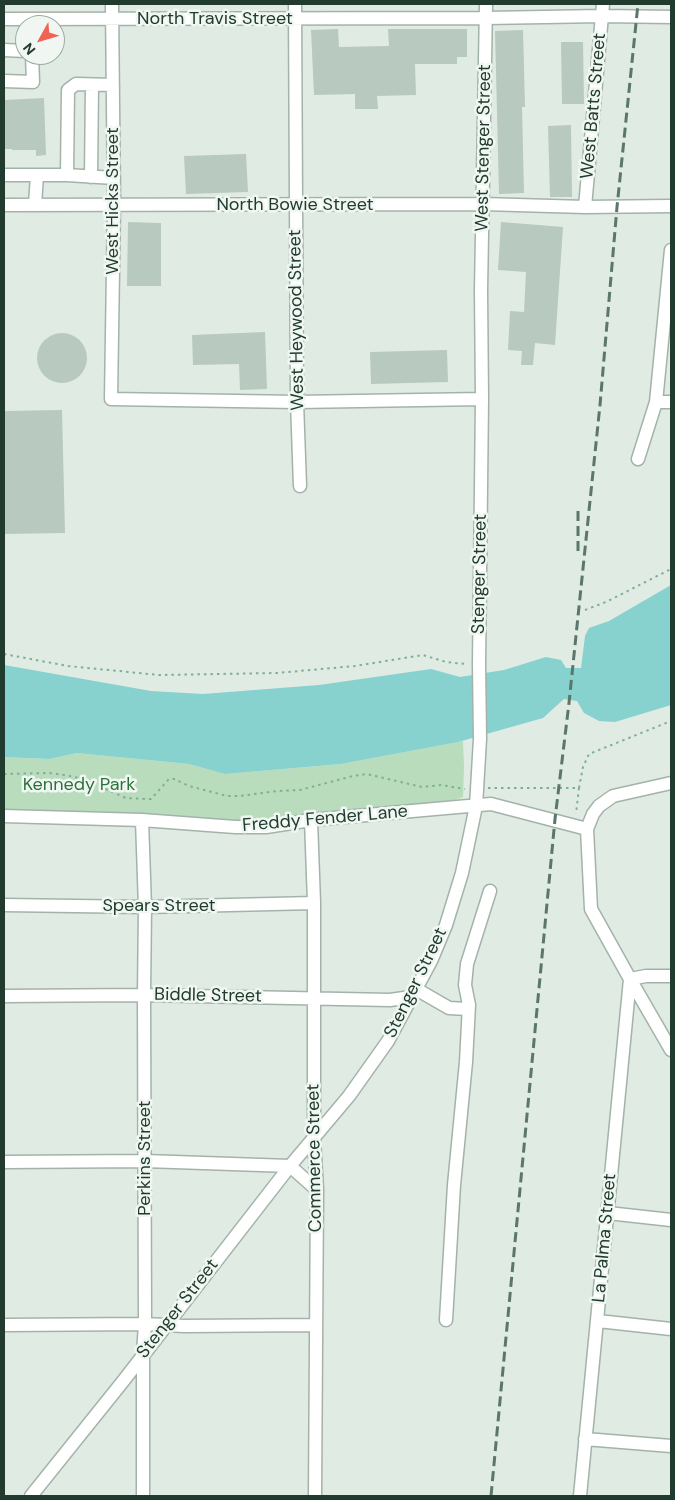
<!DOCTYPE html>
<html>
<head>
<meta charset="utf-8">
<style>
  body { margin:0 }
  #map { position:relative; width:675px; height:1500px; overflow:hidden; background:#e0ebe4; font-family:"DM Sans",sans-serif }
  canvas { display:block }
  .frame { position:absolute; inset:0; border:5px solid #213b2f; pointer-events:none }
  .north { position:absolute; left:15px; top:15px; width:50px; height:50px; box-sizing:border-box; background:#f0f7f2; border:1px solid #9daca4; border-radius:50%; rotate:231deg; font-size:14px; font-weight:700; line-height:20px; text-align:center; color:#213b2f }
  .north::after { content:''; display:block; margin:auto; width:18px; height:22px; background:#f26156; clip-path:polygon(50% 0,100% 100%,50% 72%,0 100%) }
</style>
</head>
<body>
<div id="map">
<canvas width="675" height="1500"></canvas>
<div class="frame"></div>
<div class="north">N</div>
</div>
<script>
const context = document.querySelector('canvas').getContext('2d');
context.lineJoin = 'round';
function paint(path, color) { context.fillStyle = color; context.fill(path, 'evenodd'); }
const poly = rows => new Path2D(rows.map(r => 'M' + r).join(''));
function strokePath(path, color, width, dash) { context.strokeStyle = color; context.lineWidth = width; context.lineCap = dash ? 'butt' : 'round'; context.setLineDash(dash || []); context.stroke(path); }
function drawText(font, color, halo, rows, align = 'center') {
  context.font = font + ' "DM Sans",sans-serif'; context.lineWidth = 5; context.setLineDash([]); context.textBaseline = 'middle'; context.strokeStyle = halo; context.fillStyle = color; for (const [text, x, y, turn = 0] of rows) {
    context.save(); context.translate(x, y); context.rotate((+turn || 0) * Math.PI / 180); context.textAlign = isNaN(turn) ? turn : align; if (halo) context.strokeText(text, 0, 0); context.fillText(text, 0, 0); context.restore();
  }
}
paint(poly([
  [463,741,464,766,463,797,452,801,245,821,4,813,4,757,49,759,77,753,189,764,225,774,341,764]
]), '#b8dcbc');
paint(poly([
  [671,585,671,705,615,722,599,721,584,713,577,701,564,699,543,718,458,742,341,764,225,774,189,764,77,753,49,759,4,757,4,665,151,691,203,694,319,685,431,669,460,677,504,670,546,657,561,660,566,668,581,668,585,636,589,628,609,621]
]), '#87d1cf');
paint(poly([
  [338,29,339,47,389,46,388,29,467,29,467,57,457,57,457,64,415,64,416,95,377,96,378,109,355,109,355,94,314,95,311,30],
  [523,30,525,107,522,107,524,193,499,194,495,31],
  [561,42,583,42,584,104,562,104],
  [44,98,46,155,36,156,36,150,12,150,12,149,4,149,4,100],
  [571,125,572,197,550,197,548,126],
  [246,154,248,192,186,194,184,156],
  [128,222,161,223,161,286,127,286],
  [501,222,563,227,555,345,535,343,533,365,521,365,522,351,508,350,510,311,524,312,526,272,498,270],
  [265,332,267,389,240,390,239,364,193,365,192,335],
  '37 358a25 25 0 1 1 50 0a25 25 0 1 1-50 0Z',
  [447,350,448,382,371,384,370,352],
  [62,410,65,533,4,534,4,411]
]), '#b8c9bf');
const minor = poly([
  [112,4,114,205,111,399,297,402,482,399],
  [295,4,297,402,300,486],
  [4,19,486,18,602,16,671,17],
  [4,50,25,51],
  [4,81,33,82,32,55],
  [113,85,76,84,68,90,67,175,114,178],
  [4,175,67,175],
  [91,177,92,85],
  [4,205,483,204,585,207,671,206],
  [35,205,37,175],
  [585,207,603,4],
  [656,402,671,250],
  [638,459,656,402,671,402],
  [671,783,613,796,599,806,593,814,587,829,591,909,630,979,671,1050],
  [4,816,142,820,235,827,266,827,311,820,491,804,587,829],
  [142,820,145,907,144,995,145,1324,143,1354,143,1496],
  [311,820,314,903,314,1139,317,1190,315,1496],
  [4,905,145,907,314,903],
  [630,979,646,976,671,976],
  [416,989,449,1008,468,1009],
  [4,996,144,995,390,1000,411,997],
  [4,1162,145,1161,290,1166,317,1190],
  [608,1213,671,1220],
  [446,1320,454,1185,466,1062,469,1005,465,985,467,964,490,891],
  [598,1321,671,1329],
  [4,1325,145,1324,184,1326,315,1325],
  [585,1439,671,1446],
  [31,1496,124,1380,290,1166,349,1096,388,1041,431,961,446,925,462,873,476,806,480,739,479,664,482,399,481,291,486,4],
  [580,1496,630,979]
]);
strokePath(minor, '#a3b3aa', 15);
strokePath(poly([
  [585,610,606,602,671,569],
  [4,654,68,666,159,675,277,673,355,666,423,655,446,662,466,664],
  [4,774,49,773,65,775,83,779,126,798,146,799,151,799,169,779,174,779,189,786,227,796,240,796,277,791,300,790,353,776,367,774,422,787,441,785,465,789],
  [488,788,579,788,576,814],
  [579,788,583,767,589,754,671,721]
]), '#80af98', 2, [2.5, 4]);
strokePath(minor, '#fff', 12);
strokePath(poly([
  [578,551,578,510],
  [491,1496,555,819,569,703,600,405,617,207,638,4]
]), '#5b776a', 3, [10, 5]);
drawText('18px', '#213b2f', '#f0f7f2', [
  ["North Travis Street",215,19],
  ["West Batts Street",594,106,-85],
  ["West Stenger Street",484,148,-89],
  ["West Hicks Street",113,201,-90],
  ["North Bowie Street",295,205],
  ["West Heywood Street",297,320,-91],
  ["Stenger Street",480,574,-89],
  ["Freddy Fender Lane",325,819,-5],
  ["Spears Street",159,906],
  ["Stenger Street",416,983,-64],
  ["Biddle Street",208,996,1],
  ["Perkins Street",145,1158,-90],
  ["Commerce Street",315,1158,-91],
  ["La Palma Street",605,1238,-85],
  ["Stenger Street",178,1309,-52]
]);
drawText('18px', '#2b7239', '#f0f7f2', [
  ["Kennedy Park",79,785]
]);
</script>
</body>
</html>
